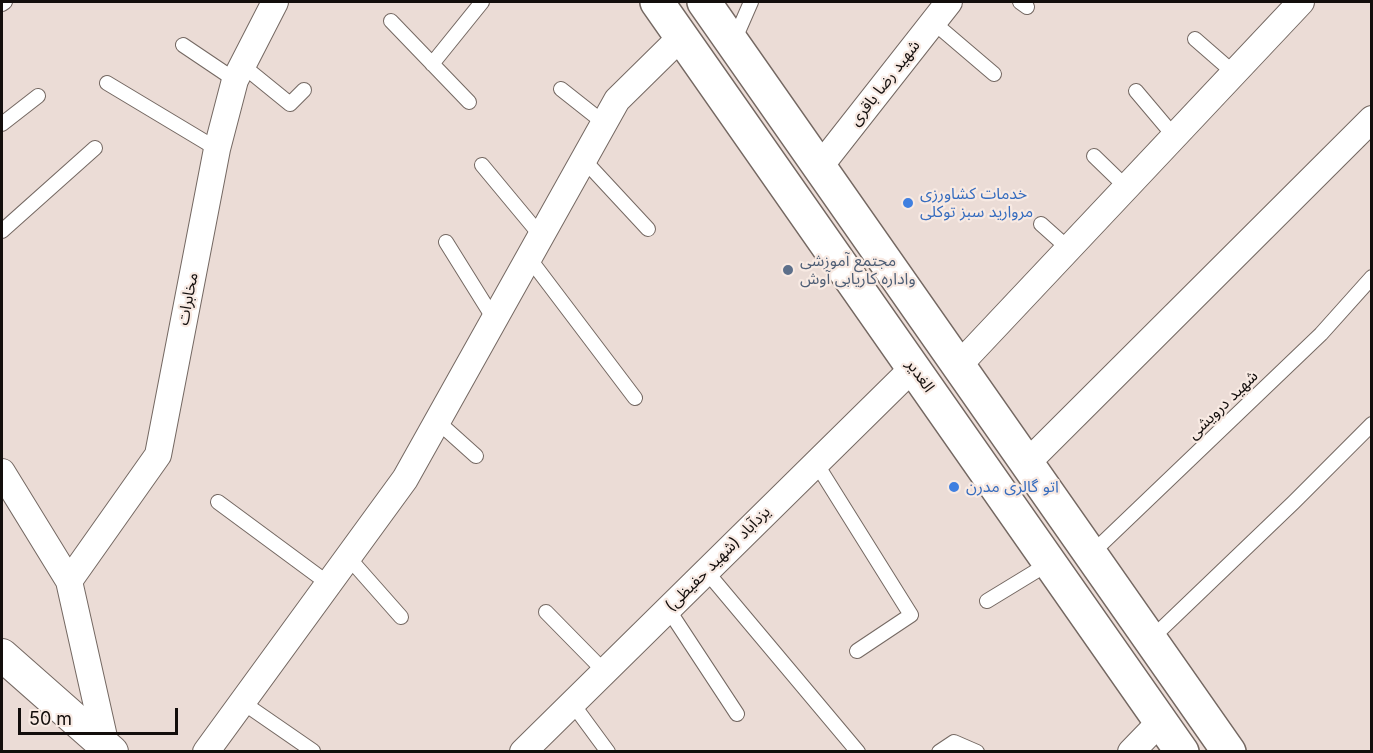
<!DOCTYPE html>
<html>
<head>
<meta charset="utf-8">
<style>
  body { margin:0 }
  #map { position:relative; width:1373px; height:753px; overflow:hidden; background:#ebdcd6; font-family:Inter,sans-serif }
  canvas { display:block }
  .frame { position:absolute; inset:0; border:3px solid #130e0c; pointer-events:none }
  .scale { position:absolute; left:18px; top:708px; width:160px; height:27px; box-sizing:border-box; border:3px solid #130e0c; border-top:0; padding-left:8px; font-size:18px; line-height:21px; white-space:nowrap; color:#130e0c; -webkit-text-stroke:4px #f8eae3; paint-order:stroke }
</style>
</head>
<body>
<div id="map">
<canvas width="1373" height="753"></canvas>
<div class="frame"></div>
<div class="scale">50 m</div>
</div>
<script>
const context = document.querySelector('canvas').getContext('2d');
context.lineJoin = 'round';
const poly = rows => new Path2D(rows.map(r => 'M' + r).join(''));
function strokePath(path, color, width, dash) { context.strokeStyle = color; context.lineWidth = width; context.lineCap = dash ? 'butt' : 'round'; context.setLineDash(dash || []); context.stroke(path); }
function drawText(font, color, halo, rows, align = 'center') {
  context.font = font + ' Inter,"Noto Sans Arabic",sans-serif'; context.lineWidth = 4.5; context.setLineDash([]); context.textBaseline = 'middle'; context.strokeStyle = halo; context.fillStyle = color; for (const [text, x, y, turn = 0] of rows) {
    context.save(); context.translate(x, y); context.rotate((+turn || 0) * Math.PI / 180); context.textAlign = isNaN(turn) ? turn : align; if (halo) context.strokeText(text, 0, 0); context.fillText(text, 0, 0); context.restore();
  }
}
const service = poly([
  [1020,2,1027,7],
  [2,4,5,2],
  [391,21,469,102],
  [933,22,994,74],
  [1195,39,1234,73],
  [734,41,751,2],
  [183,45,235,80],
  [432,64,482,2],
  [242,65,290,104,304,90],
  [107,83,217,149],
  [561,89,604,123],
  [1136,91,1174,136],
  [2,124,38,96],
  [1094,156,1126,187],
  [583,159,648,229],
  [482,165,541,236],
  [1041,224,1069,249],
  [2,231,95,148],
  [446,242,494,319],
  [529,258,635,398],
  [437,421,476,456],
  [816,463,911,615,857,651],
  [218,502,329,584],
  [1092,553,1321,334,1372,277],
  [348,557,401,617],
  [706,571,858,752],
  [987,601,1051,562],
  [668,609,737,714],
  [546,612,604,671],
  [1152,638,1294,502,1372,424],
  [242,702,313,751],
  [572,703,608,752],
  [939,752,954,742,977,752]
]);
const minor = poly([
  [821,165,949,2],
  [959,365,1301,2],
  [1028,462,1372,119],
  [2,472,69,581,106,746],
  [69,581,158,455,217,149,235,80,275,2],
  [206,752,405,479,617,100,682,36],
  [523,752,914,367],
  [1131,752,1162,720]
]);
const tertiary = poly([
  [2,655,112,752]
]);
const primary = poly([
  [657,2,1182,752],
  [704,2,1229,752]
]);
strokePath(service, '#746862', 16);
strokePath(minor, '#746862', 28);
strokePath(tertiary, '#746862', 34);
strokePath(primary, '#746862', 36);
strokePath(service, '#fff', 14);
strokePath(minor, '#fff', 26);
strokePath(tertiary, '#fff', 32);
strokePath(primary, '#fff', 33);
for (const [x, y, r, color] of [
  [908,203,6,"#3f7fe0"],
  [788,270,6,"#5c6f8a"],
  [954,487,6,"#3f7fe0"]
]) { const dot = new Path2D(); dot.arc(x, y, r, 0, 2 * Math.PI); context.fillStyle = color; context.fill(dot); strokePath(dot, '#f8eae3', 2); }
drawText('16px', '#130e0c', '#f8eae3', [
  ["شهید رضا باقری",885,83,-52],
  ["مخابرات",188,299,-79],
  ["الغدیر",920,376,55],
  ["شهید درویشی",1223,405,-44],
  ["یزدآباد (شهید حفیظی)",718,559,-45]
]);
drawText('16px', '#366cbe', '#f8eae3', [
  ["خدمات کشاورزی",920,194],
  ["مروارید سبز توکلی",920,212],
  ["اتو گالری مدرن",966,487]
], 'left');
drawText('16px', '#4e5e75', '#f8eae3', [
  ["مجتمع آموزشی",800,261],
  ["واداره کاریابی آوش",800,279]
], 'left');
</script>
</body>
</html>
